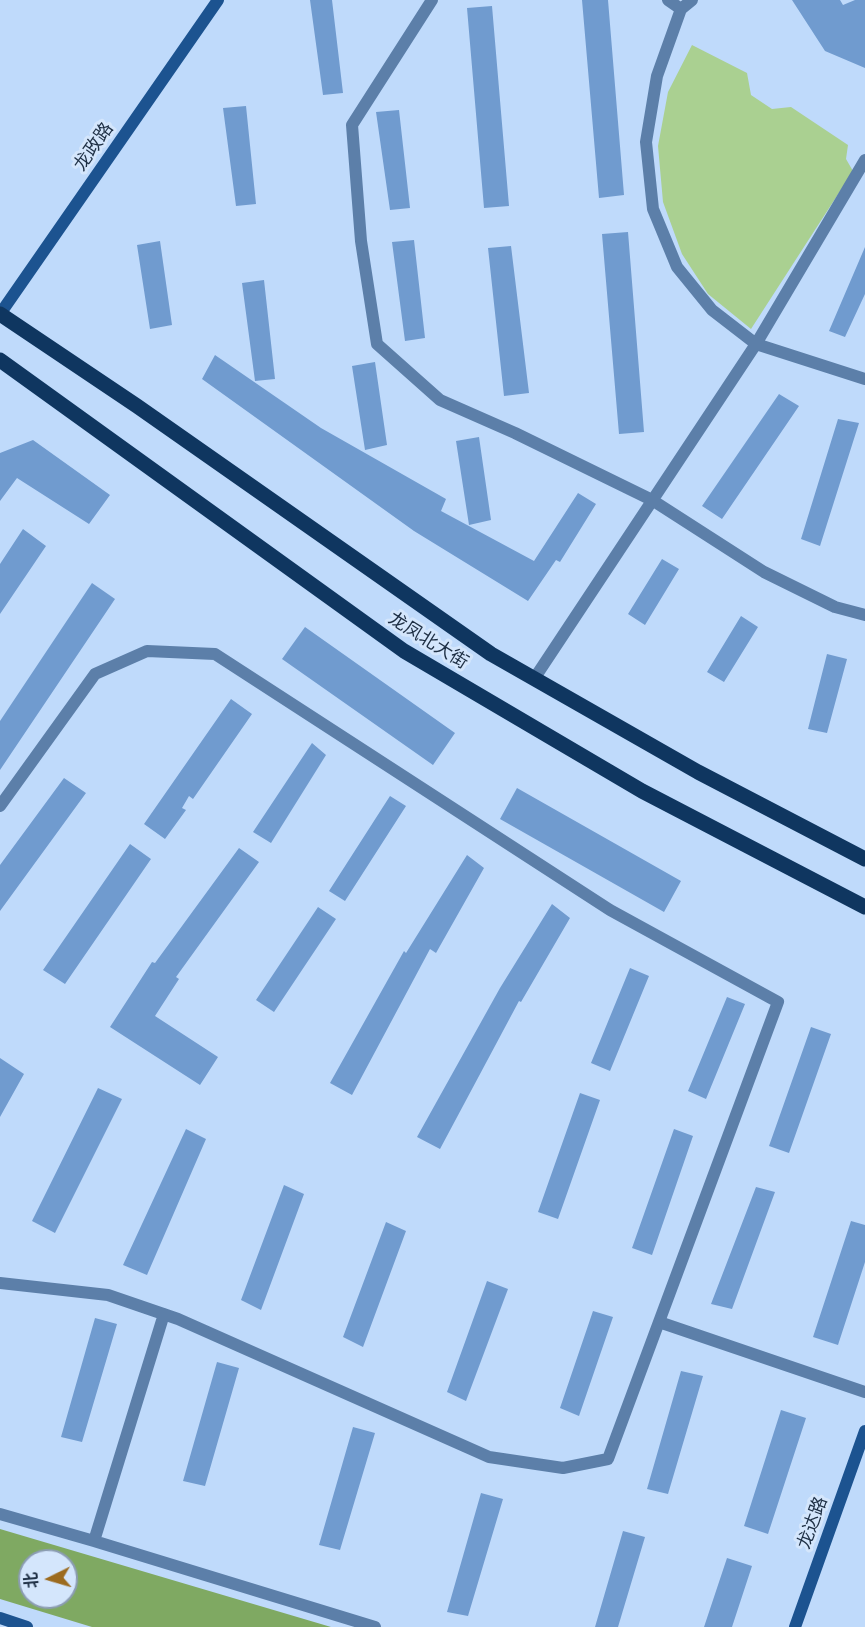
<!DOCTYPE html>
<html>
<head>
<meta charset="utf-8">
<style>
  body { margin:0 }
  #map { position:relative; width:865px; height:1627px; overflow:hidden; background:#bfdafb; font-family:"Fira Sans","Noto Sans SC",sans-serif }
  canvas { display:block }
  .north { position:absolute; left:18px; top:1549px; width:60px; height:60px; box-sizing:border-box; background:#d4e6fc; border:2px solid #8b9cb2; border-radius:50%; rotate:265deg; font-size:16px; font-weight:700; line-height:24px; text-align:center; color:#1d2e43 }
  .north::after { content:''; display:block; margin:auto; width:21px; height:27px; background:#9c6b1f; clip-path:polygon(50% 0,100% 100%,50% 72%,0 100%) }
</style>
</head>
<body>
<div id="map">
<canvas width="865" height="1627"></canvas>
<div class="north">北</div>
</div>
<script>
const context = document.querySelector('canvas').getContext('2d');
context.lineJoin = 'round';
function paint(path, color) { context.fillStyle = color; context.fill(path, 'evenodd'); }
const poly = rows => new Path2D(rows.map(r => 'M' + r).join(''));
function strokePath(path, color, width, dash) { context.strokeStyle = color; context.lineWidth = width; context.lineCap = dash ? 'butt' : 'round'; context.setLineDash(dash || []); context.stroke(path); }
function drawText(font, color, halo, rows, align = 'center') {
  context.font = font + ' "Fira Sans","Noto Sans SC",sans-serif'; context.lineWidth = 6; context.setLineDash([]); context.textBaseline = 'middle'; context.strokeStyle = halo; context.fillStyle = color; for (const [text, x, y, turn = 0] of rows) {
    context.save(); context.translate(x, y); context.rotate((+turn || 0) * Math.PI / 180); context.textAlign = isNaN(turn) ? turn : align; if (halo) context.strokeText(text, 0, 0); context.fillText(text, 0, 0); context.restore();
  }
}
paint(poly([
  [692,45,747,73,751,95,772,109,791,107,848,145,846,159,853,171,751,329,708,294,682,254,663,202,658,146,668,92]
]), '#aad091');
paint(poly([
  [0,1529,331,1627,92,1627,0,1599],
  [30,1561,66,1561,66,1597,30,1597]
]), '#7fa962');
paint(poly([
  [310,0,332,0,343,93,323,95],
  [582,0,608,0,624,195,599,198],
  [792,0,840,0,843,5,855,0,865,0,865,68,825,51],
  [492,6,509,206,484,208,467,8],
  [246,106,256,204,236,206,223,108],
  [399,110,410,208,390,210,376,112],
  [628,232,644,432,619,434,602,234],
  [414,240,425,338,405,341,392,242],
  [160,241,172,325,150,329,137,245],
  [511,246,529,393,504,396,488,248],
  [865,247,865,294,845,337,829,331],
  [264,280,275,379,255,381,242,283],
  [215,355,321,428,446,499,441,511,534,561,578,493,596,504,560,562,556,560,528,601,414,531,202,379],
  [375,362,387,445,365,450,352,366],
  [779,394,799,406,722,519,702,506],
  [838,419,859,423,820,546,801,539],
  [479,437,491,520,469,525,456,441],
  [33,440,110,495,89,524,17,478,0,501,0,453],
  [23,529,46,546,0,614,0,564],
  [662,559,679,569,645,625,628,614],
  [92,583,115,599,0,770,0,721],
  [741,616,758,627,724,682,707,672],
  [305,627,455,733,433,765,282,659],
  [827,654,847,659,827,733,808,729],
  [231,699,252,714,193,799,189,796,182,808,186,810,165,839,144,824],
  [312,743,326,755,271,843,253,832],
  [64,778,86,793,0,911,0,865],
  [517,788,681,881,664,912,500,819],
  [390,796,406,806,345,901,329,891],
  [130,844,151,859,65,984,43,970],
  [239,848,259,862,176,977,179,979,155,1016,218,1057,200,1085,110,1027,152,962,155,963],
  [467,855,484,868,436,953,430,949,352,1095,330,1083,404,951,406,953],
  [552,904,570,918,521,1002,519,1001,440,1149,417,1137,500,988],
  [318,907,336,919,274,1012,256,1000],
  [630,968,649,976,610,1071,591,1063],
  [727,997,745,1004,706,1099,688,1091],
  [811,1027,831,1034,789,1153,769,1146],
  [0,1058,24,1074,0,1117],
  [98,1088,122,1099,55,1233,32,1221],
  [580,1093,600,1100,558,1219,538,1212],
  [186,1129,206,1139,147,1275,123,1265],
  [674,1129,693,1136,652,1255,632,1248],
  [284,1185,304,1194,261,1310,241,1300],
  [756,1187,775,1192,732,1309,711,1304],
  [851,1221,865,1225,865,1262,838,1345,813,1337],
  [386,1222,406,1231,363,1347,343,1337],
  [487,1281,508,1289,466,1401,447,1392],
  [593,1311,613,1317,579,1416,560,1408],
  [95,1318,117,1324,82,1442,61,1437],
  [217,1362,239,1368,205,1486,183,1481],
  [681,1371,703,1376,668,1494,647,1489],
  [781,1410,806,1418,768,1534,744,1526],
  [353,1427,375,1433,340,1550,319,1545],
  [481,1493,503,1499,468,1616,447,1612],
  [623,1531,645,1537,618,1627,595,1627],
  [727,1558,752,1566,732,1627,704,1627]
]), '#709bcf');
strokePath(poly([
  [432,0,352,125,361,241,377,344,440,400,515,433,652,500,764,572,835,607,865,615],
  [668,0,681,9],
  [692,0,681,9,657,76,646,142,653,209,677,267,712,310,756,344,865,379],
  [534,679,756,344,865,160],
  [0,806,95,674,147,651,215,654,610,910,778,1002,608,1459,563,1468,489,1457,178,1319,108,1295,0,1283],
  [659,1322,865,1392],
  [0,1514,94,1541,164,1314],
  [94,1541,375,1627]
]), '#5c7fa9', 12);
strokePath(poly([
  [0,314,218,0],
  [0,1618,27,1627],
  [795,1627,865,1431]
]), '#1c5390', 12);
strokePath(poly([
  [0,314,137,406,491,654,698,772,865,859],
  [0,360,404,651,642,791,865,907]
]), '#0f3660', 15);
drawText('18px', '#1d2e43', '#d4e6fc', [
  ["龙政路",94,147,-55],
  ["龙凤北大街",428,641,32],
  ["龙达路",813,1523,-70]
]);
</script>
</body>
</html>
